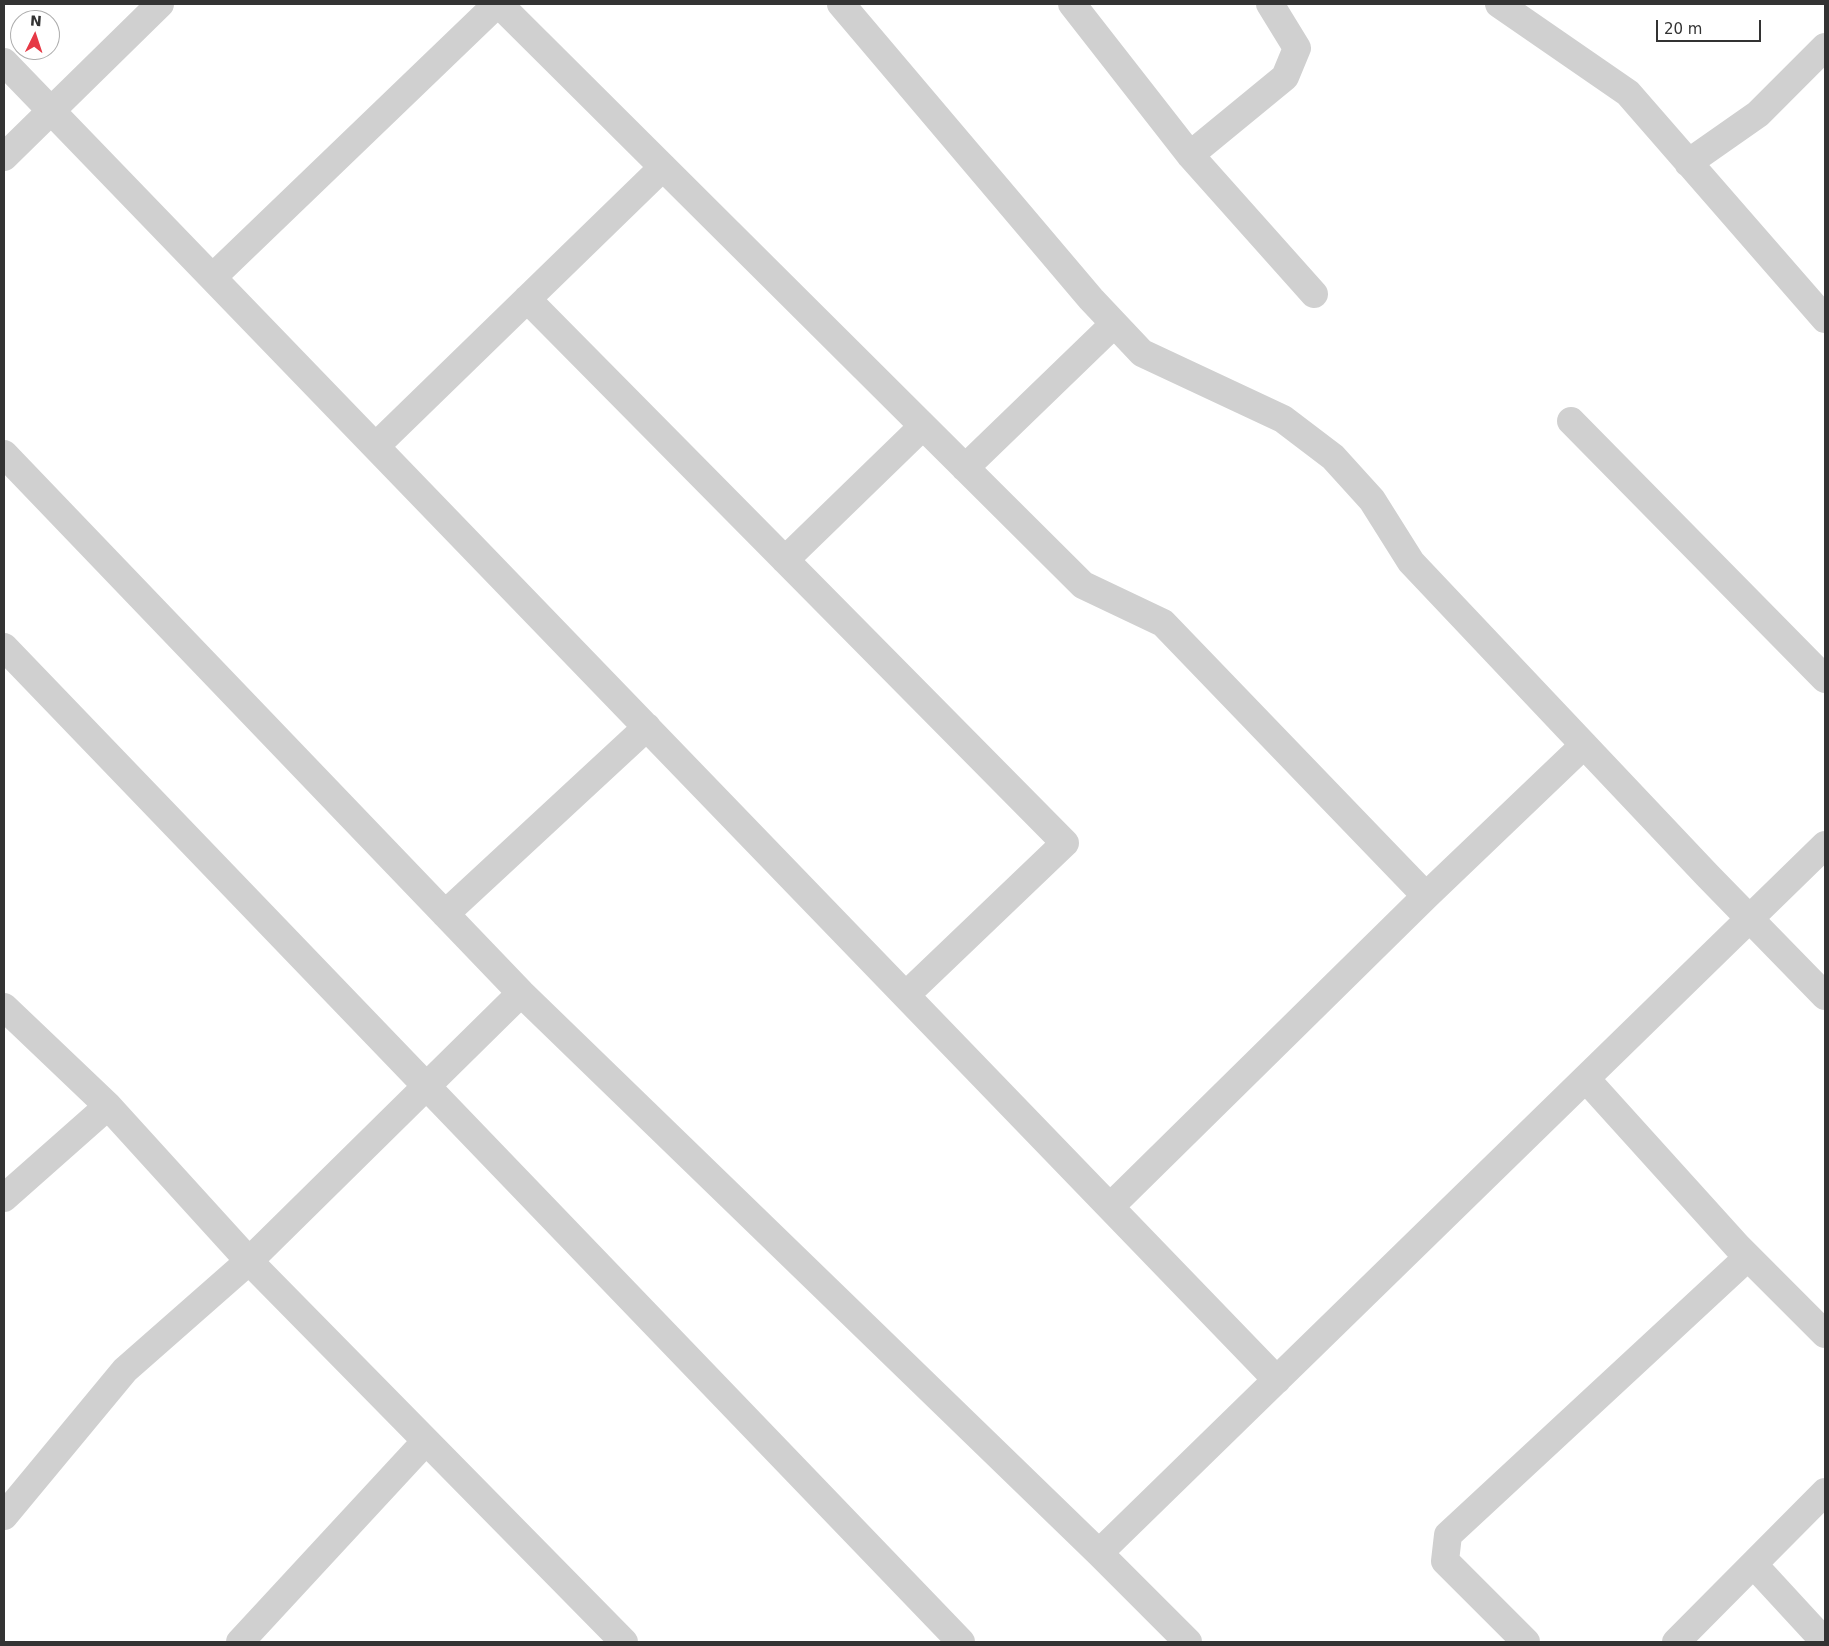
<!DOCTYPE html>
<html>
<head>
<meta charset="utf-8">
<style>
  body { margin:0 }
  #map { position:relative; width:1829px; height:1646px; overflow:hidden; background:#fff; font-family:"DejaVu Sans",sans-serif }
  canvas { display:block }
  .frame { position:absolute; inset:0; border:5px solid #333; pointer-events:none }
  .north { position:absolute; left:10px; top:10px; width:50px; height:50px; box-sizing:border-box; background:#fff; border:1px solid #adadad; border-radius:50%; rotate:4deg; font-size:14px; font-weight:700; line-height:20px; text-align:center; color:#333 }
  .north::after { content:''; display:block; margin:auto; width:18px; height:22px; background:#e63946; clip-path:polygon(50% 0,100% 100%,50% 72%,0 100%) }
  .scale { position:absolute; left:1656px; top:20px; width:105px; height:22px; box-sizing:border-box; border:2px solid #333; border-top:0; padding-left:6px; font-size:15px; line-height:18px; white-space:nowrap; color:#333; -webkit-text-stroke:4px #fff; paint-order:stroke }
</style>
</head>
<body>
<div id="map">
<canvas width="1829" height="1646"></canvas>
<div class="frame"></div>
<div class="north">N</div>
<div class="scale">20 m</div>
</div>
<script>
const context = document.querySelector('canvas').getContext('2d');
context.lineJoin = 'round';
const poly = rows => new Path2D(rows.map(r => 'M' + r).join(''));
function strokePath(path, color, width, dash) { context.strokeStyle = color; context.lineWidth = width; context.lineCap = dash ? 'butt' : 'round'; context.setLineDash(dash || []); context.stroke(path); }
strokePath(poly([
  [499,4,1083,585,1163,623,1426,896],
  [841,4,1091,299,1142,353,1283,419,1333,457,1372,500,1411,562,1707,875,1825,996],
  [1072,4,1190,155,1314,294],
  [1499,4,1628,93,1825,319],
  [4,62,1277,1380],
  [1190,155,1285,77,1297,48,1270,4],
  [4,157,160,4],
  [1688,163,1758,114,1825,47],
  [213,277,497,4],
  [527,299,1065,843,906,995],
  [1571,421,1825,679],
  [376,446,663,167],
  [4,454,521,993,1099,1553,1188,1642],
  [965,468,1114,324],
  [785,560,923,426],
  [4,647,961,1642],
  [445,914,647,727],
  [4,1007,108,1106,249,1261,624,1642],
  [1586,1079,1737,1246,1825,1334],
  [4,1198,108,1106],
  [1110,1207,1426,896,1584,745],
  [4,1516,125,1370,249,1261,521,993],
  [1099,1553,1825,845],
  [1754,1565,1825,1642],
  [240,1642,426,1441],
  [1526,1642,1445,1561,1448,1535,1748,1257],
  [1676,1642,1825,1492]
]), '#d0d0d0', 28);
</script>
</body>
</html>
